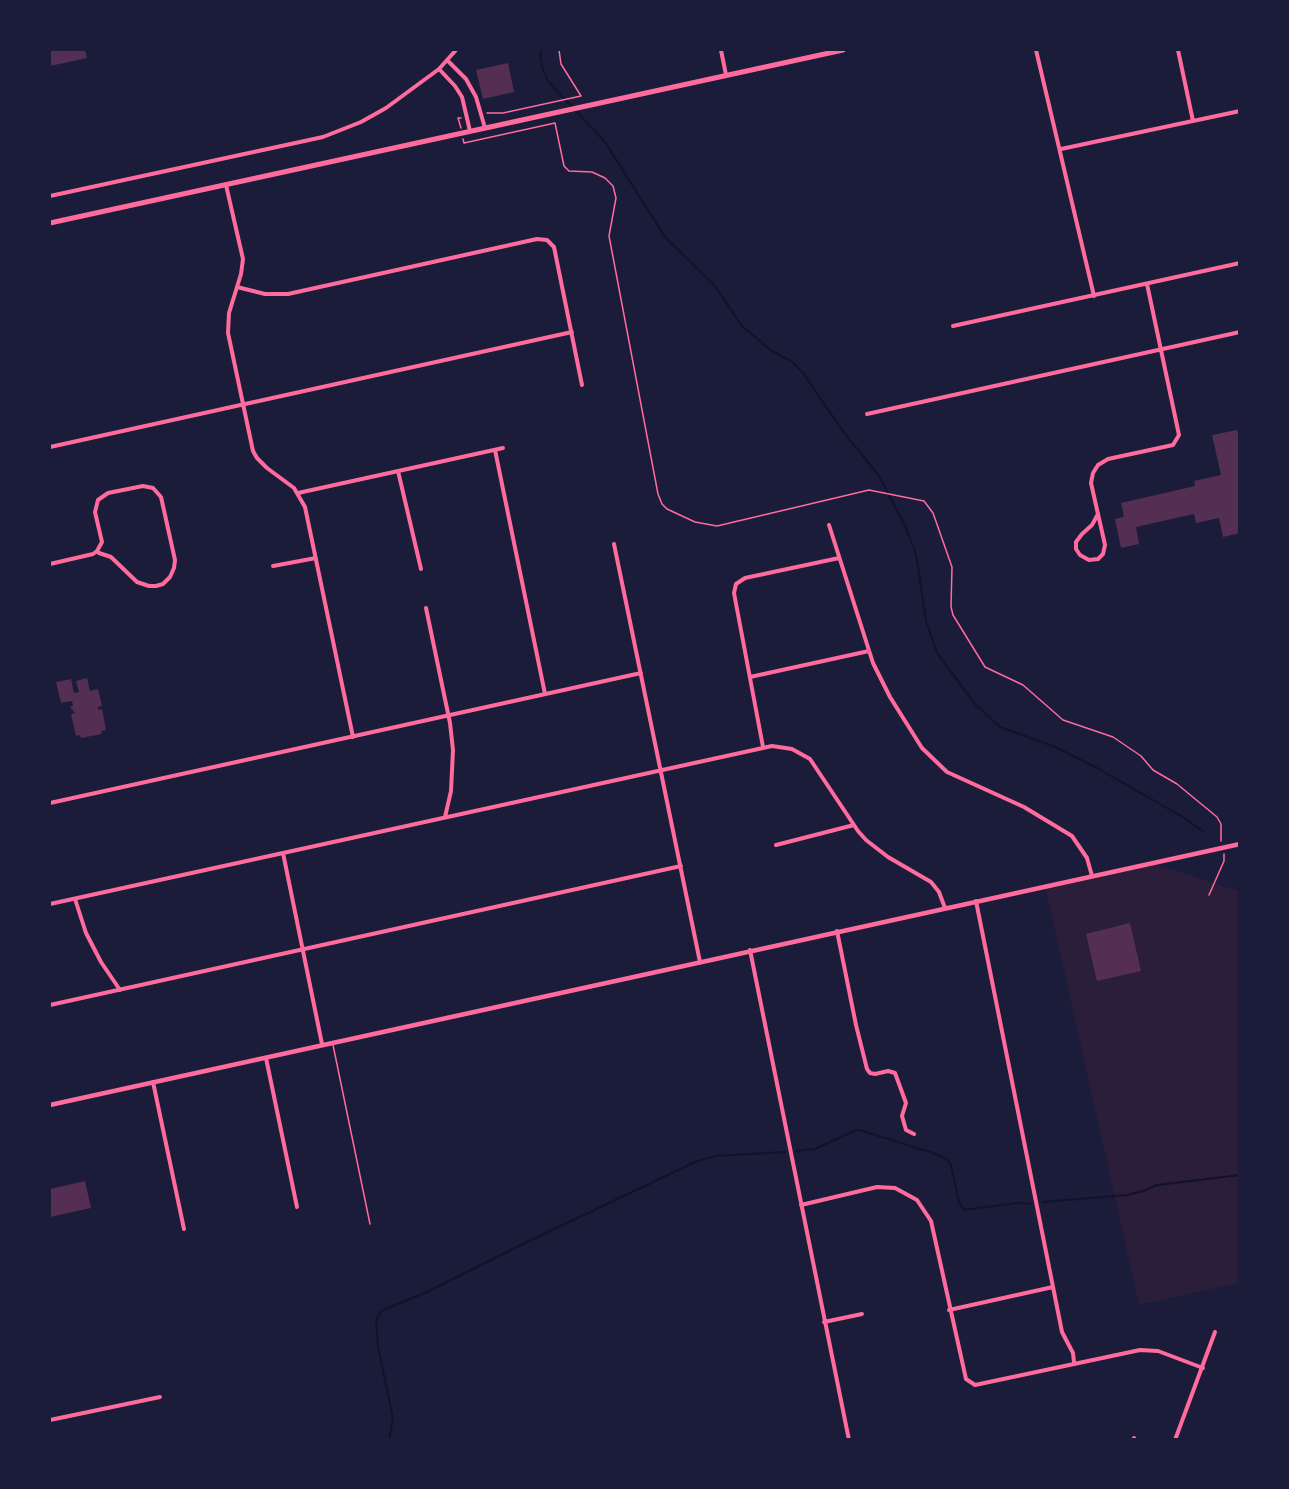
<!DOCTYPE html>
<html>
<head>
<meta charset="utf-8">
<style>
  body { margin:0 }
  #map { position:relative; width:1289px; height:1489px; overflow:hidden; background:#1b1b3a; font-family:"Crimson Pro",serif }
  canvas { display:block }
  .frame { position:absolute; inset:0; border:51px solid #1b1b3a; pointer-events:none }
</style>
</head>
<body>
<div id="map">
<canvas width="1289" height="1489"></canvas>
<div class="frame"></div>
</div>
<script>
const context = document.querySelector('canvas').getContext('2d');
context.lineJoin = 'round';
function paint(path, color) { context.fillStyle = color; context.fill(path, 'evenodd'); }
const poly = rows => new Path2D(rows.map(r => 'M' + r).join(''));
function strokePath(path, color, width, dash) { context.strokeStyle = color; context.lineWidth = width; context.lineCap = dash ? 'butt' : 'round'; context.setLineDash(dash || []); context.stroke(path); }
paint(poly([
  [1151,863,1239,891,1239,1283,1139,1305,1045,886]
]), '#2a1e3b');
strokePath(poly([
  [542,50,540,54,543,70,548,81,605,142,665,237,715,286,742,326,772,351,791,361,803,373,842,430,879,476,906,528,916,554,926,621,937,653,975,704,1000,727,1053,746,1097,768,1181,816,1204,832],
  [796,1151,815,1149,856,1130,863,1131,936,1154,947,1159,951,1165,959,1202,964,1210,1017,1203,1031,1204],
  [1043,1202,1127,1195,1143,1191,1157,1185,1240,1175],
  [389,1440,393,1418,378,1347,376,1320,381,1311,427,1292,523,1244,695,1162,716,1156,785,1152]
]), '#12122b', 2);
paint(poly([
  [50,50,85,50,87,58,50,66],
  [508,63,514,92,483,99,476,70],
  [1237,430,1240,442,1240,533,1223,537,1219,518,1196,523,1194,514,1136,527,1139,544,1121,548,1115,519,1124,517,1121,503,1195,486,1194,481,1221,475,1212,435],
  [87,678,90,691,98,689,102,706,98,707,98,710,102,709,106,730,101,731,102,734,81,738,80,735,76,736,71,714,75,713,70,707,73,706,72,701,61,703,56,682,71,679,74,693,79,692,76,681],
  [1130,923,1141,971,1097,981,1086,934],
  [85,1181,91,1208,50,1217,50,1189]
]), '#542f53');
strokePath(poly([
  [487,113,503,113,581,96,561,64,559,50],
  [461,128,458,118,461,118],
  [463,139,464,143,555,123,564,166,569,171,592,172,605,178,613,186,616,198,609,236,658,494,662,504,667,509,695,522,717,526,869,490,924,501,933,513,952,567,951,607,953,615,985,667,1023,685,1063,720,1113,737,1141,756,1153,770,1177,784,1217,817,1221,824,1221,841],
  [1209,895,1224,861,1224,854]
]), '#ff6b9d', 1.5);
strokePath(poly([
  [333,1045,370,1224]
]), '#ff6b9d', 1.5);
strokePath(poly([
  [721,50,726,75],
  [1036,50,1094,296],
  [1178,50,1193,121],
  [447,60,466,79,476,97,485,128],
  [439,69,455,86,462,97,470,131],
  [1061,149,1240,111],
  [226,185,243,259,241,274,229,313,228,333,253,451,257,458,267,468,294,488,305,507,353,737],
  [50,196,323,137,361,122,386,108,439,69,456,50],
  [237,287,265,294,288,294,537,239,547,240,554,247,582,385],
  [953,326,1240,263],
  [867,414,1240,332],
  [50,447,572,332],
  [495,450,545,694],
  [398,471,421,569],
  [143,486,153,488,161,497,175,560,174,568,170,577,163,584,156,586,149,586,137,582,111,557,99,553,97,551,102,542,95,512,98,500,108,493,143,486],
  [298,493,503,448],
  [1098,514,1091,483,1093,473,1098,465,1108,459,1173,445,1179,435,1147,284],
  [1098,514,1105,545,1103,554,1098,559,1089,560,1080,555,1076,549,1076,542,1082,534,1092,525,1098,514],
  [829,525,873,663,890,697,922,748,947,772,1024,807,1072,836,1087,858,1092,876],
  [614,544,700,962],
  [50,564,93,554,97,551],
  [273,566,316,558],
  [426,608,450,723,453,750,451,791,445,817],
  [750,677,869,651],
  [763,747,734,593,736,584,745,578,839,558],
  [50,803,641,673],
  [776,845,854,825],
  [283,853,322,1044],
  [75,899,86,933,101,962,120,990],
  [976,901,1062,1332,1073,1353,1074,1362],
  [50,904,772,746,792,749,810,759,858,831,866,840,888,857,931,882,939,892,945,908],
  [837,931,856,1025,867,1069,870,1073,875,1074,888,1071,895,1073,906,1103,902,1116,906,1130,914,1134],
  [750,950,849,1440],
  [50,1005,681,866],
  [266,1058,297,1207],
  [153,1082,184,1229],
  [801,1205,877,1187,895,1188,917,1200,931,1221,966,1379,975,1385,1140,1350,1158,1351,1203,1368],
  [949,1310,1053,1287],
  [824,1322,862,1314],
  [50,1420,160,1397],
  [1134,1438,1135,1440],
  [1175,1440,1215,1332]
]), '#ff6b9d', 4);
strokePath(poly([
  [50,1105,1240,844]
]), '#ff6b9d', 4.5);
strokePath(poly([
  [50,223,843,50]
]), '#ff6b9d', 5);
strokePath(poly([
  [1238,1440,1240,1435]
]), '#a44b75', 2);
</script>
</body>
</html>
